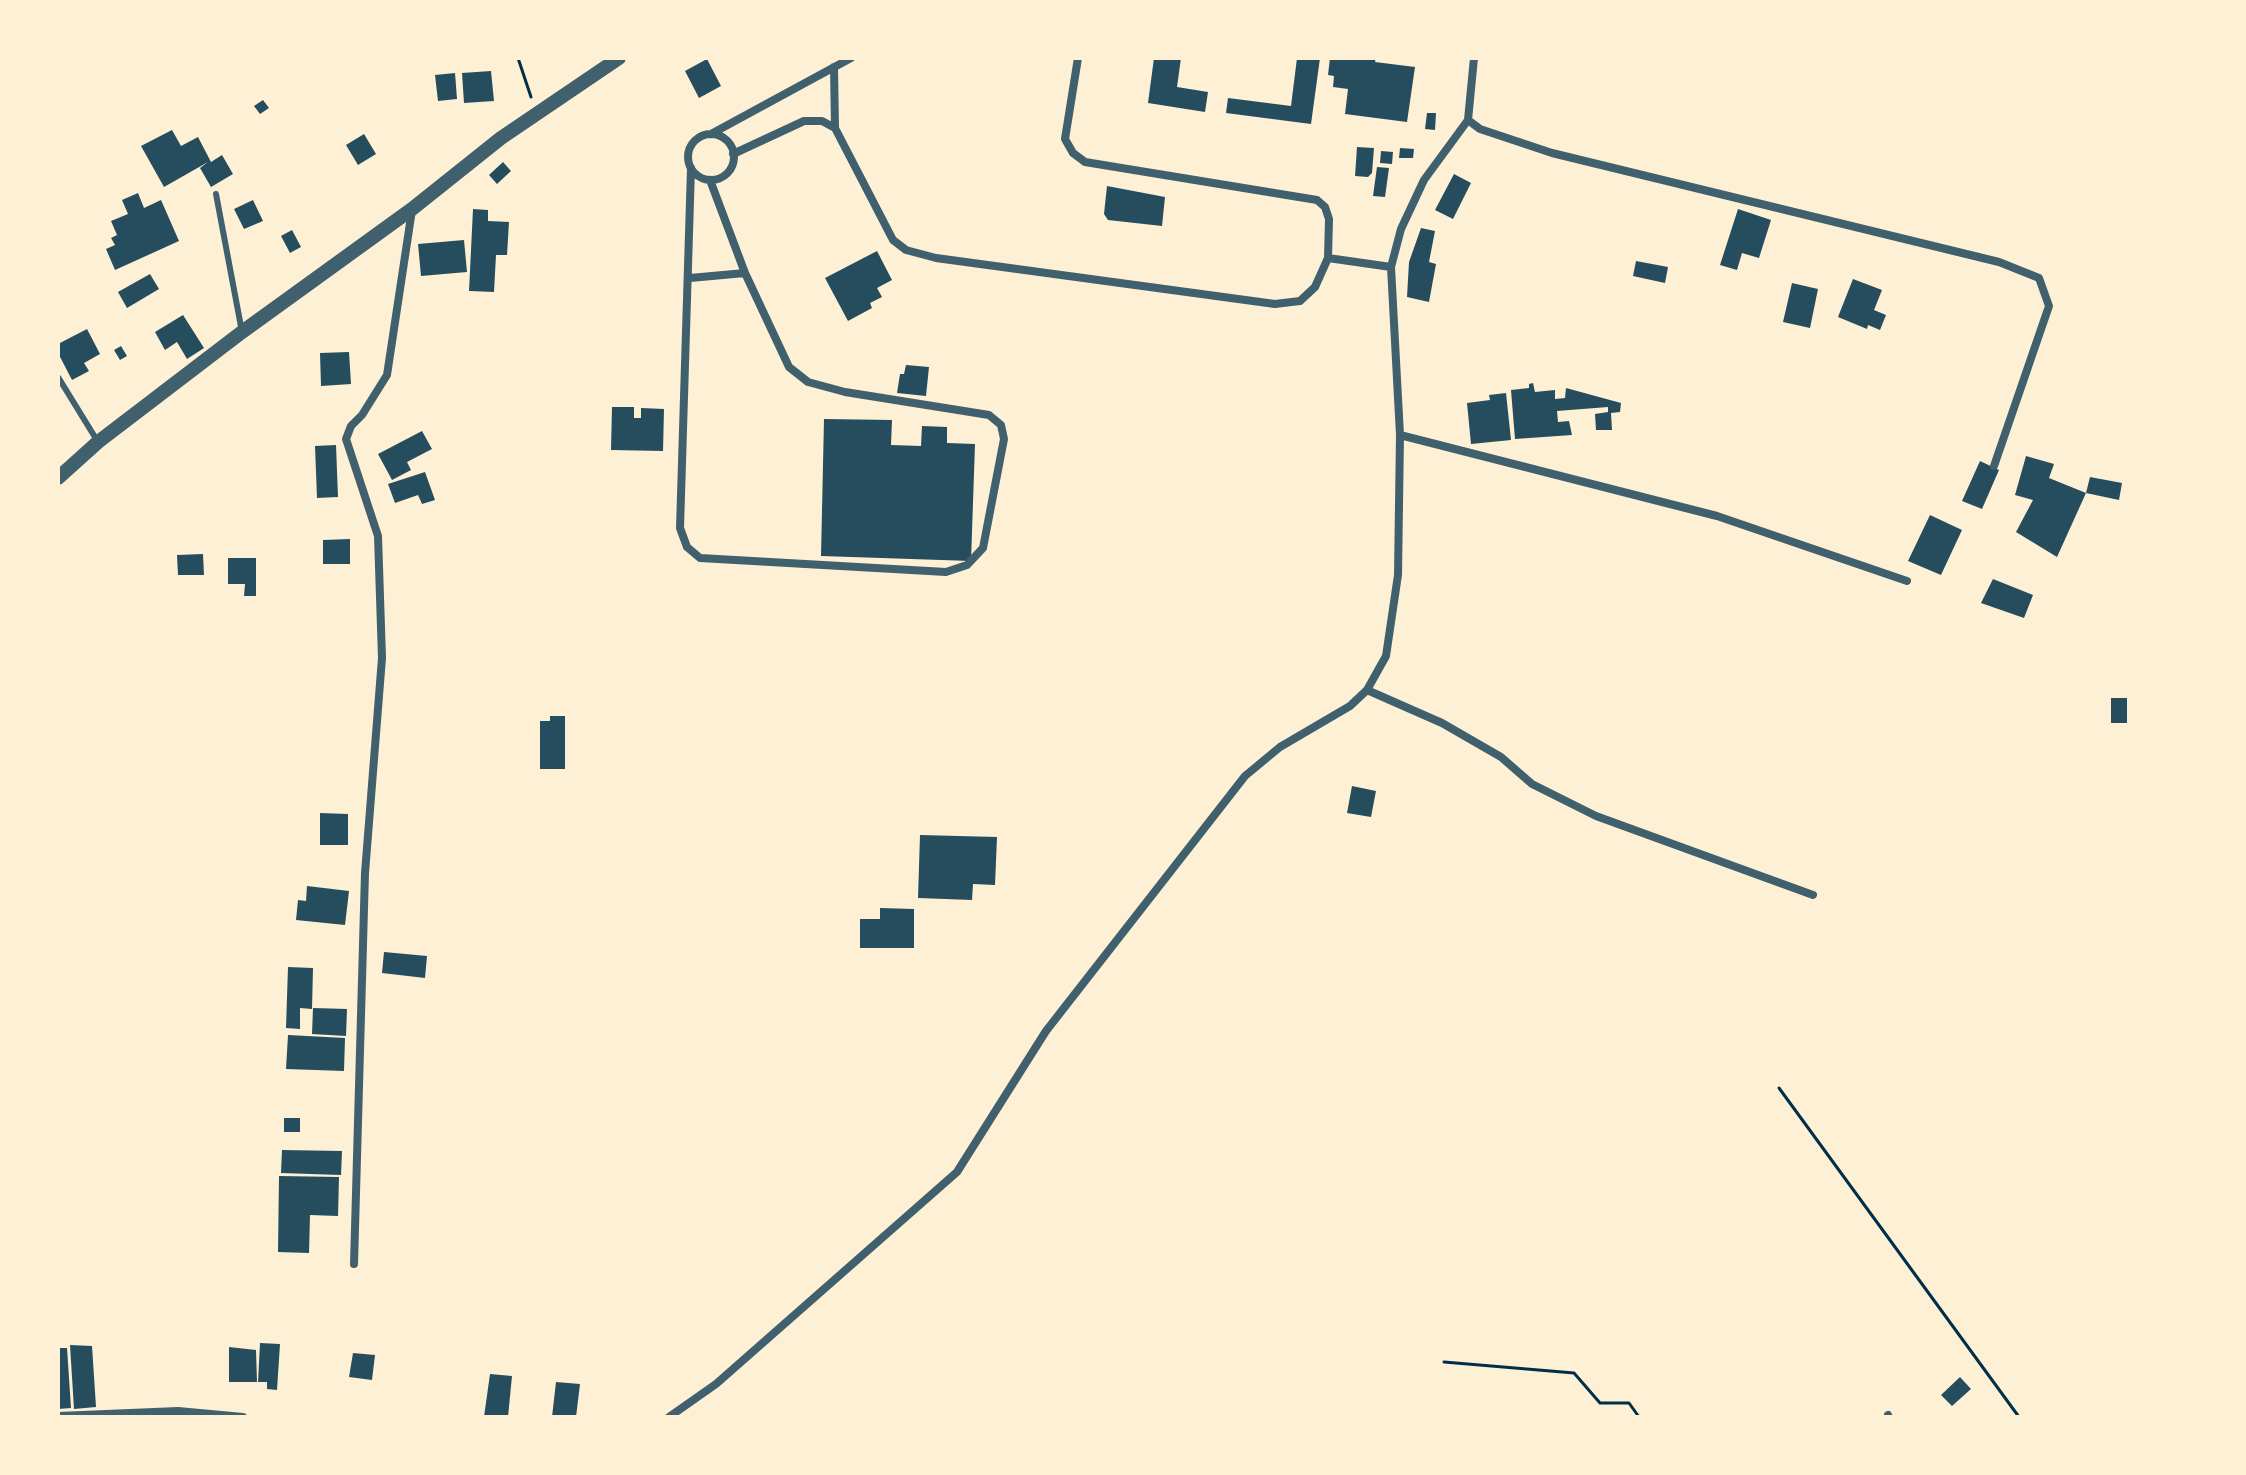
<!DOCTYPE html>
<html>
<head>
<meta charset="utf-8">
<style>
  body { margin:0 }
  #map { position:relative; width:2246px; height:1475px; overflow:hidden; background:#fdf0d5; font-family:Mulish,sans-serif }
  canvas { display:block }
  .frame { position:absolute; inset:0; border:60px solid #fdf0d5; pointer-events:none }
</style>
</head>
<body>
<div id="map">
<canvas width="2246" height="1475"></canvas>
<div class="frame"></div>
</div>
<script>
const context = document.querySelector('canvas').getContext('2d');
context.lineJoin = 'round';
function paint(path, color) { context.fillStyle = color; context.fill(path, 'evenodd'); }
const poly = rows => new Path2D(rows.map(r => 'M' + r).join(''));
function strokePath(path, color, width, dash) { context.strokeStyle = color; context.lineWidth = width; context.lineCap = dash ? 'butt' : 'round'; context.setLineDash(dash || []); context.stroke(path); }
paint(poly([
  [1154,58,1181,58,1177,87,1208,92,1205,112,1148,103],
  [1297,58,1320,58,1311,124,1226,113,1228,98,1291,106],
  [1330,58,1376,58,1375,62,1415,67,1407,122,1345,114,1348,89,1333,87,1334,76,1328,75],
  [707,59,721,86,699,98,685,71],
  [491,71,494,101,464,103,462,73],
  [455,73,457,99,438,101,435,75],
  [263,100,269,108,260,114,254,106],
  [1427,113,1436,113,1435,130,1425,129],
  [172,130,181,146,198,137,211,162,222,155,233,174,211,187,200,168,208,162,164,187,141,146],
  [364,134,376,154,358,165,346,145],
  [1357,147,1374,148,1372,173,1368,177,1355,176],
  [1400,148,1414,149,1413,158,1399,158],
  [1381,151,1393,152,1392,164,1380,163],
  [503,162,511,171,497,184,489,175],
  [1377,167,1389,168,1385,197,1373,196],
  [1454,174,1471,183,1453,219,1435,210],
  [1107,186,1165,197,1162,226,1108,220,1104,214],
  [138,193,144,208,161,200,179,241,115,270,106,249,115,245,111,238,117,235,111,221,128,214,122,200],
  [253,200,263,221,244,229,234,209],
  [473,209,488,210,488,221,509,222,507,255,496,255,494,292,469,291],
  [1738,209,1771,220,1759,258,1742,253,1737,270,1720,265],
  [1421,228,1435,231,1429,262,1436,264,1429,302,1407,297,1409,262],
  [292,230,301,247,290,253,281,236],
  [464,240,467,272,421,276,418,244],
  [877,251,892,280,877,288,882,297,870,303,872,308,848,321,825,278],
  [1636,261,1668,267,1665,283,1633,276],
  [150,274,159,289,127,308,118,292],
  [1853,279,1882,290,1874,310,1886,315,1880,330,1868,325,1867,329,1838,317],
  [1792,283,1818,289,1810,328,1783,322],
  [183,315,204,348,187,359,177,342,165,350,155,332],
  [87,329,100,354,84,363,89,371,72,380,58,353,58,344],
  [121,346,127,356,120,360,114,350],
  [349,352,351,384,321,386,320,353],
  [906,365,929,367,926,396,897,393,900,374,904,374],
  [1533,383,1535,392,1555,390,1555,399,1565,398,1566,388,1621,403,1620,412,1611,413,1612,430,1596,430,1595,414,1608,412,1608,407,1557,411,1558,422,1569,421,1572,435,1515,439,1511,390,1529,388,1529,384],
  [1506,393,1511,440,1471,444,1467,403,1490,400,1489,395],
  [612,407,634,407,634,418,641,418,641,408,664,409,663,451,611,450],
  [824,419,892,420,891,445,921,446,922,426,947,427,947,443,975,444,971,561,821,556],
  [422,431,432,449,407,462,411,470,392,480,378,454],
  [336,445,338,497,317,498,315,446],
  [2026,456,2054,464,2049,478,2086,493,2057,557,2016,532,2033,500,2015,495],
  [1980,461,1999,470,1982,509,1962,501],
  [425,472,435,500,422,504,418,495,395,503,388,484],
  [2090,477,2122,483,2119,500,2086,493],
  [1930,515,1962,530,1941,575,1908,561],
  [350,539,350,564,323,564,323,540],
  [203,554,204,575,178,575,177,555],
  [228,558,256,558,256,596,244,596,245,584,228,584],
  [1993,579,2033,595,2024,618,1981,603],
  [2111,698,2127,698,2127,723,2111,723],
  [550,716,565,716,565,769,540,769,540,721,550,721],
  [1352,786,1376,791,1371,817,1347,813],
  [320,813,348,814,348,845,320,845],
  [920,835,997,837,995,885,973,884,972,900,918,898],
  [307,886,349,891,345,925,296,920,298,900,306,901],
  [880,908,914,909,914,948,860,948,860,919,880,919],
  [384,952,427,956,425,978,382,973],
  [288,967,313,968,312,1009,300,1008,300,1029,286,1028],
  [313,1008,347,1009,346,1036,312,1034],
  [288,1035,345,1038,344,1071,286,1069],
  [284,1118,300,1118,300,1132,284,1132],
  [282,1150,342,1151,341,1175,281,1173],
  [279,1176,339,1177,338,1216,310,1215,309,1253,278,1252],
  [260,1343,280,1344,277,1390,267,1389,267,1382,258,1382],
  [70,1345,92,1346,96,1407,74,1409],
  [229,1347,256,1350,257,1382,229,1382],
  [58,1348,67,1348,71,1408,58,1409],
  [353,1353,375,1355,372,1380,349,1377],
  [490,1374,512,1376,508,1417,484,1417],
  [1960,1377,1971,1389,1952,1406,1941,1395],
  [556,1382,580,1384,576,1417,552,1417]
]), '#264d5e');
strokePath(poly([
  [518,58,531,97],
  [1779,1088,2019,1417],
  [1444,1362,1574,1373,1600,1403,1629,1403,1639,1417]
]), '#003049', 3);
strokePath(poly([
  [216,194,242,332],
  [58,377,98,442]
]), '#3f606c', 6);
strokePath(poly([
  [834,67,835,128,893,240,906,250,936,258,1275,304,1300,301,1315,287,1328,258,1329,219,1325,207,1317,200,1085,162,1073,153,1065,139,1078,58],
  [1468,120,1480,129,1552,153,1999,262,2039,278,2049,306,1994,466],
  [711,134,851,58],
  '688 157a23 23 0 1 1 46 0a23 23 0 1 1-46 0Z',
  [733,154,804,121,822,121,835,128],
  [691,168,680,528,687,547,700,558,946,572,967,565,983,548,1004,439,1001,425,989,415,845,392,808,382,789,367,745,273,710,180],
  [1328,258,1391,267],
  [690,278,745,273],
  [1400,435,1717,516,1907,581],
  [1367,690,1442,723,1501,757,1532,784,1596,816,1813,895],
  [354,1264,365,873,382,658,378,536,346,439,351,426,362,415,387,375,412,210],
  [1888,1415,1889,1417],
  [58,1416,178,1411,243,1417],
  [669,1417,716,1384,957,1172,1046,1031,1245,776,1280,747,1350,706,1367,690,1386,656,1398,575,1400,435,1391,267,1401,229,1424,180,1468,120,1474,58]
]), '#3f606c', 8);
strokePath(poly([
  [58,478,98,442,242,332,412,209,501,138,619,58]
]), '#3f606c', 14);
</script>
</body>
</html>
